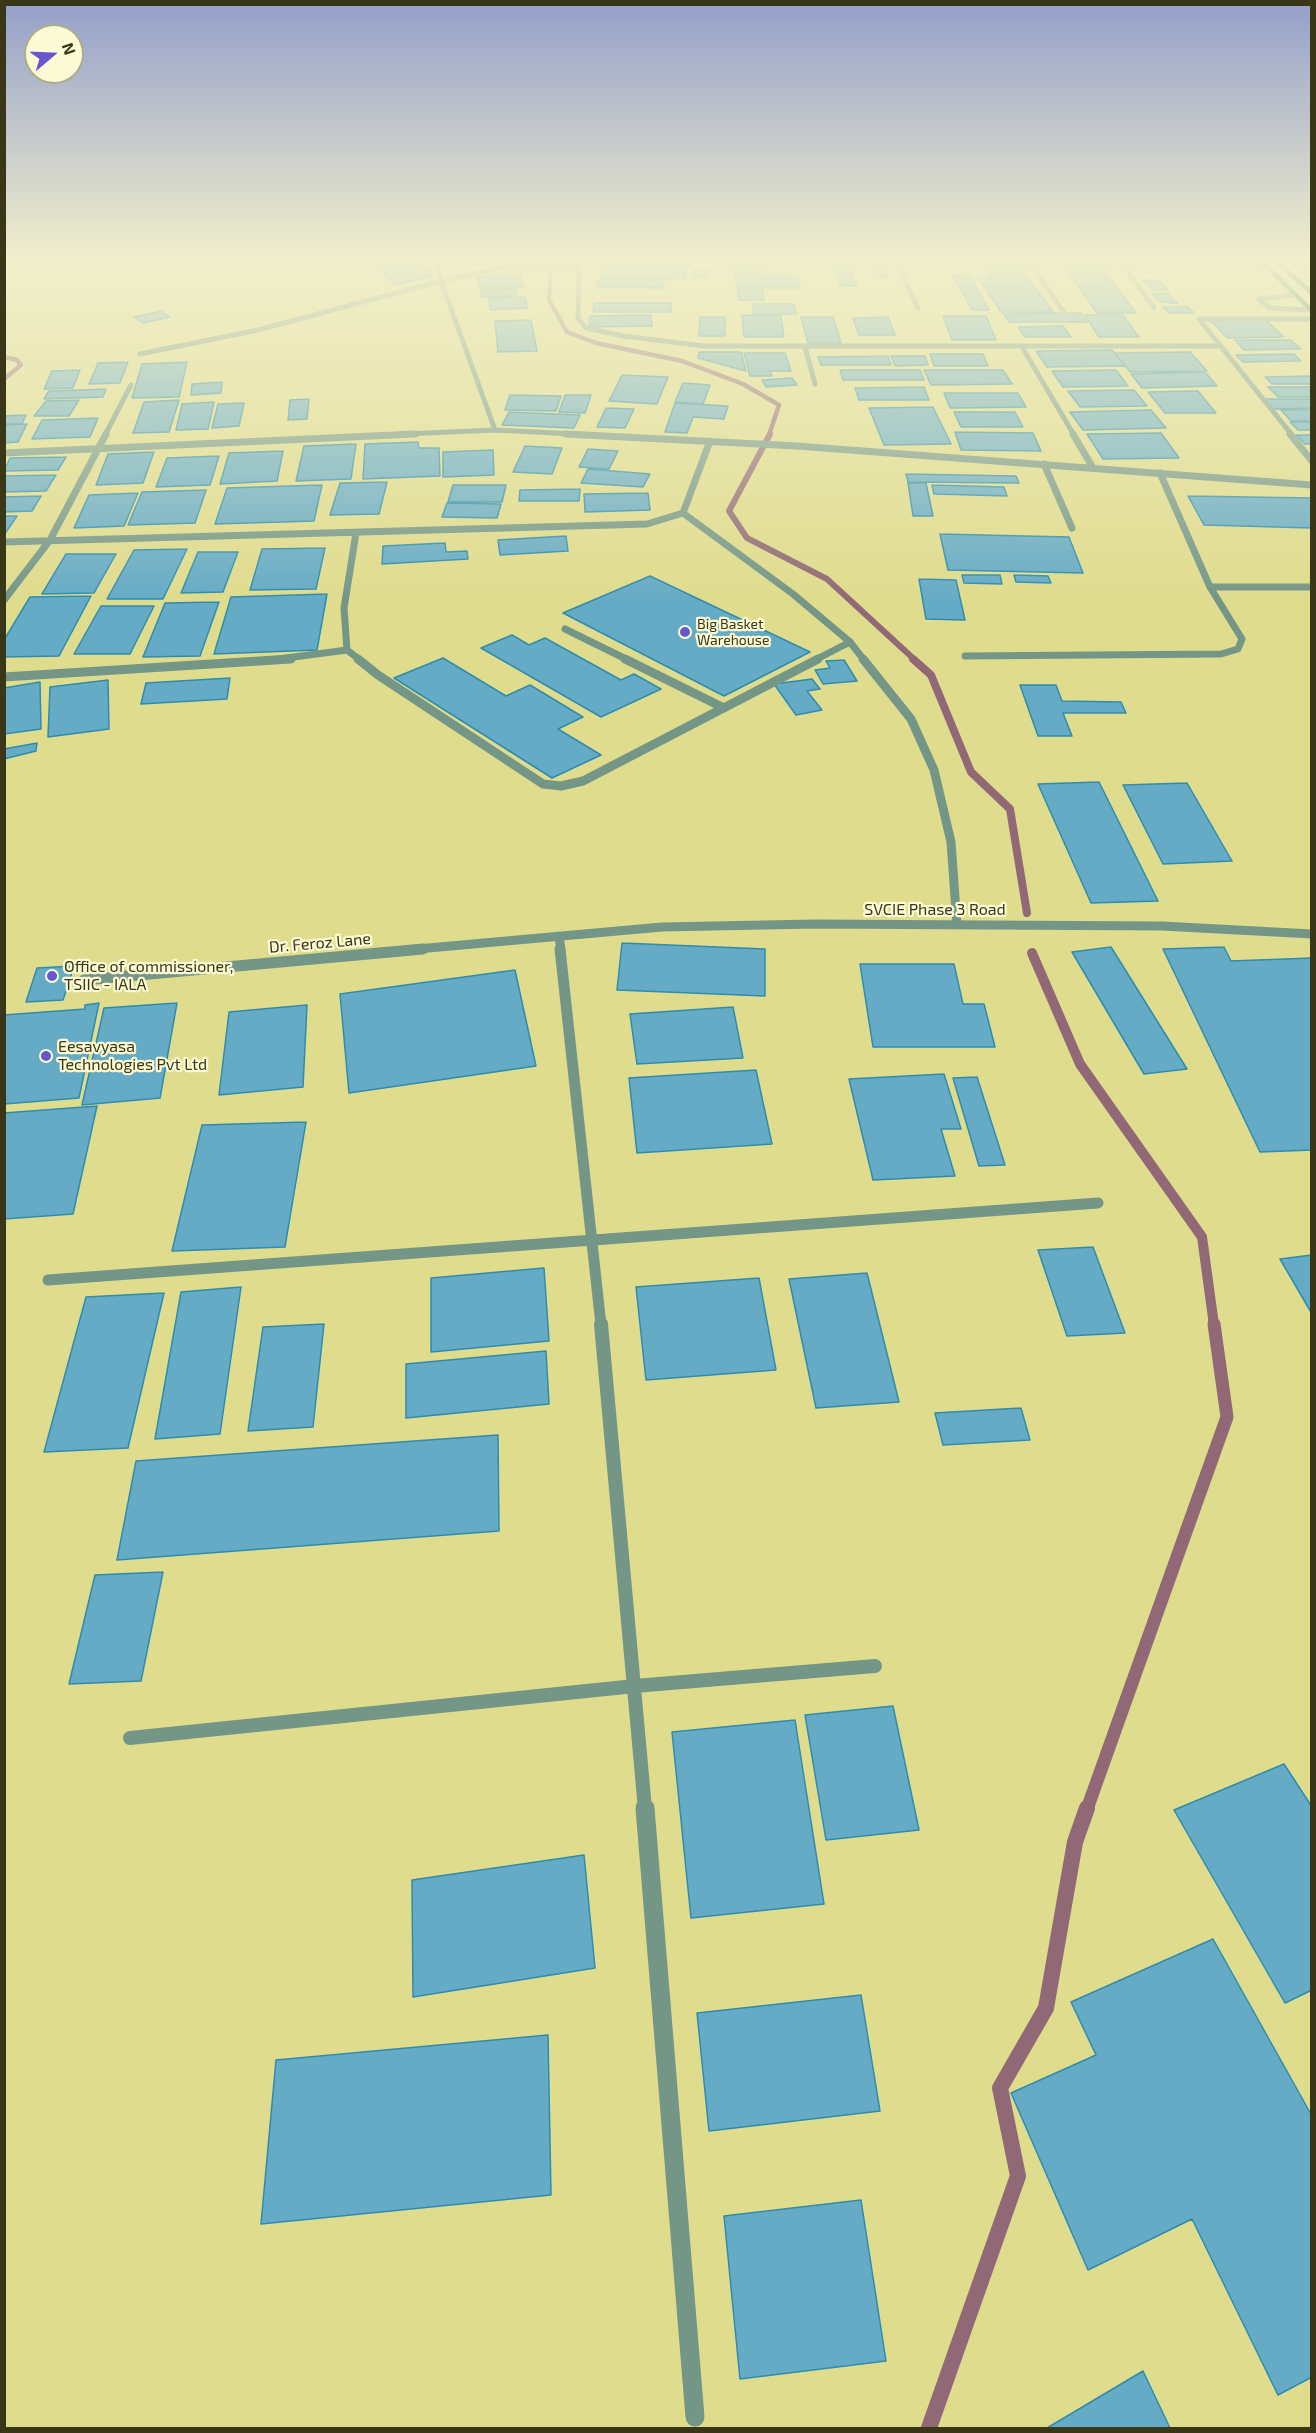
<!DOCTYPE html>
<html>
<head>
<meta charset="utf-8">
<style>
  body { margin:0 }
  #map { position:relative; width:1316px; height:2433px; overflow:hidden; background:#e0dc8e; font-family:"Exo 2",sans-serif }
  canvas { display:block }
  .frame { position:absolute; inset:0; border:6px solid #393717; pointer-events:none }
  .north { position:absolute; left:24px; top:24px; width:60px; height:60px; box-sizing:border-box; background:#fcfbd5; border:2px solid #aead89; border-radius:50%; rotate:71deg; font-size:16px; font-weight:700; line-height:24px; text-align:center; color:#393717 }
  .north::after { content:''; display:block; margin:auto; width:21px; height:27px; background:#6856cf; clip-path:polygon(50% 0,100% 100%,50% 72%,0 100%) }
</style>
</head>
<body>
<div id="map">
<canvas width="1316" height="2433"></canvas>
<div class="frame"></div>
<div class="north">N</div>
</div>
<script>
const context = document.querySelector('canvas').getContext('2d');
context.lineJoin = 'round';
function paint(path, color) { context.fillStyle = color; context.fill(path, 'evenodd'); }
const poly = rows => new Path2D(rows.map(r => 'M' + r).join(''));
function strokePath(path, color, width, dash) { context.strokeStyle = color; context.lineWidth = width; context.lineCap = dash ? 'butt' : 'round'; context.setLineDash(dash || []); context.stroke(path); }
function drawText(font, color, halo, rows, align = 'center') {
  context.font = font + ' "Exo 2",sans-serif'; context.lineWidth = 4.5; context.setLineDash([]); context.textBaseline = 'middle'; context.strokeStyle = halo; context.fillStyle = color; for (const [text, x, y, turn = 0] of rows) {
    context.save(); context.translate(x, y); context.rotate((+turn || 0) * Math.PI / 180); context.textAlign = isNaN(turn) ? turn : align; if (halo) context.strokeText(text, 0, 0); context.fillText(text, 0, 0); context.restore();
  }
}
paint(poly([
  [1285,260,1311,260,1311,285]
]), '#d9d47e');
strokePath(poly([
  [557,260,551,263,549,300,567,332,596,343,682,361,743,384,779,405,769,435],
  [4,357,17,360,21,365,4,379]
]), '#916976', 4.5);
strokePath(poly([
  [770,434,729,511,747,538,827,579,915,660]
]), '#916976', 6);
strokePath(poly([
  [913,659,931,675,971,772,1010,809,1027,913]
]), '#916976', 8);
strokePath(poly([
  [1032,953,1080,1064,1202,1237,1214,1325]
]), '#916976', 10);
strokePath(poly([
  [1087,1809,1227,1417,1214,1324]
]), '#916976', 13);
strokePath(poly([
  [929,2428,1018,2176,1000,2088,1046,2008,1075,1842,1087,1808]
]), '#916976', 16);
const building = poly([
  [421,260,434,276,395,285,376,265,421,260],
  [496,260,499,263,457,267,454,262,496,260],
  [597,260,693,260,692,265,596,264,597,260],
  [604,265,688,267,685,279,600,277,604,265],
  [885,268,888,277,875,277,872,269,885,268],
  [692,269,706,269,707,277,693,277,692,269],
  [733,269,761,270,762,274,733,274,733,269],
  [834,269,850,269,857,286,841,286,834,269],
  [985,269,1021,269,1026,276,989,276,985,269],
  [1066,269,1103,269,1136,313,1097,313,1066,269],
  [520,275,524,287,480,290,477,277,520,275],
  [953,275,969,275,989,310,972,310,953,275],
  [735,276,797,276,800,288,762,288,764,300,739,300,735,276],
  [1027,276,1053,312,1001,312,978,277,1027,276],
  [599,279,664,280,663,288,597,287,599,279],
  [1142,280,1158,280,1168,290,1154,290,1142,280],
  [516,289,517,296,481,297,481,291,516,289],
  [1167,293,1178,304,1158,301,1152,294,1167,293],
  [525,297,528,308,491,310,488,298,525,297],
  [594,303,671,303,671,312,593,312,594,303],
  [753,304,794,304,796,314,754,315,753,304],
  [1163,307,1188,307,1194,313,1169,313,1163,307],
  [161,311,170,317,143,323,134,317,161,311],
  [1081,313,1087,322,1009,322,1004,314,1081,313],
  [651,315,652,326,589,327,590,316,651,315],
  [742,315,781,316,784,337,744,337,742,315],
  [1085,315,1123,315,1139,337,1099,337,1085,315],
  [943,316,986,316,996,340,952,340,943,316],
  [700,317,725,317,725,336,699,336,700,317],
  [801,317,833,317,841,343,808,343,801,317],
  [888,317,895,335,859,335,853,318,888,317],
  [531,320,537,351,498,352,495,321,531,320],
  [1266,320,1284,337,1227,338,1211,321,1266,320],
  [1063,326,1071,337,1025,337,1018,327,1063,326],
  [1235,340,1291,340,1301,349,1244,350,1235,340],
  [1112,350,1125,366,1047,367,1036,351,1112,350],
  [699,352,741,352,746,371,698,358,699,352],
  [1190,352,1207,371,1130,372,1115,353,1190,352],
  [744,353,785,353,791,371,770,371,772,376,750,376,744,353],
  [930,354,983,354,988,366,934,366,930,354],
  [1294,354,1301,361,1243,362,1236,355,1294,354],
  [888,356,891,365,821,365,818,357,888,356],
  [891,356,925,356,928,365,895,366,891,356],
  [128,362,120,383,89,384,98,363,128,362],
  [187,362,179,397,132,398,142,364,187,362],
  [80,370,73,388,44,389,52,371,80,370],
  [840,370,920,370,924,380,843,380,840,370],
  [924,370,1003,370,1012,384,931,385,924,370],
  [1116,370,1128,386,1063,387,1052,371,1116,370],
  [1205,372,1217,386,1142,388,1131,374,1205,372],
  [622,375,668,377,657,404,609,401,622,375],
  [1312,376,1312,384,1272,384,1265,377,1312,376],
  [792,378,797,385,766,387,762,380,792,378],
  [222,382,221,393,191,395,192,384,222,382],
  [683,383,710,385,703,404,675,402,683,383],
  [924,387,929,400,859,400,855,388,924,387],
  [1268,387,1312,387,1312,397,1278,397,1268,387],
  [106,389,103,397,44,399,49,391,106,389],
  [1134,390,1147,406,1080,407,1068,391,1134,390],
  [1198,391,1216,413,1165,413,1148,392,1198,391],
  [944,393,1018,393,1026,407,950,408,944,393],
  [510,395,561,396,556,411,505,410,510,395],
  [565,395,591,395,585,413,559,412,565,395],
  [309,399,307,419,288,420,290,400,309,399],
  [1265,399,1312,399,1312,408,1273,409,1265,399],
  [79,400,69,416,34,416,46,401,79,400],
  [179,400,169,432,133,433,144,402,179,400],
  [214,402,208,429,176,430,182,404,214,402],
  [244,403,239,426,212,428,218,404,244,403],
  [675,403,728,406,724,419,693,417,687,433,665,432,675,403],
  [933,407,951,444,884,445,869,408,933,407],
  [606,408,634,409,625,428,597,427,606,408],
  [1151,410,1166,428,1083,430,1070,412,1151,410],
  [1281,410,1312,410,1312,421,1291,421,1281,410],
  [509,412,580,415,574,428,502,425,509,412],
  [954,412,1015,412,1023,427,961,427,954,412],
  [26,415,22,424,4,424,4,416,26,415],
  [98,418,90,437,32,439,42,420,98,418],
  [1290,422,1312,422,1312,430,1298,430,1290,422],
  [27,424,18,442,4,443,4,425,27,424],
  [955,432,1033,433,1041,451,961,450,955,432],
  [1161,433,1179,458,1103,459,1087,434,1161,433],
  [1296,435,1312,435,1312,444,1305,444,1296,435],
  [418,442,419,448,439,448,440,476,363,479,365,444,418,442],
  [356,444,351,479,296,481,304,446,356,444],
  [525,446,562,448,552,474,513,472,525,446],
  [588,449,618,451,609,469,579,467,588,449],
  [493,450,494,475,443,477,443,452,493,450],
  [283,451,277,481,220,484,229,453,283,451],
  [154,452,143,483,96,485,108,454,154,452],
  [219,456,210,485,156,487,167,458,219,456],
  [66,457,58,470,4,471,10,458,66,457],
  [588,469,650,474,643,487,581,483,588,469],
  [906,474,1016,476,1019,483,908,482,906,474],
  [56,475,46,491,4,492,4,476,56,475],
  [387,482,379,514,330,515,340,483,387,482],
  [908,483,926,483,933,516,913,516,908,483],
  [322,485,314,521,215,524,227,488,322,485],
  [453,485,506,485,502,502,448,502,453,485],
  [932,485,1004,487,1007,496,934,494,932,485],
  [580,489,579,501,519,501,520,490,580,489],
  [206,490,195,523,128,525,142,492,206,490],
  [138,493,124,526,74,528,89,495,138,493],
  [648,493,650,510,585,512,584,494,648,493],
  [41,496,32,511,4,512,4,497,41,496],
  [1188,496,1312,498,1312,528,1204,525,1188,496],
  [447,503,501,504,497,518,442,517,447,503],
  [4,516,17,516,4,535,4,516],
  [940,534,1069,537,1083,573,948,570,940,534],
  [566,536,568,551,500,555,498,540,566,536],
  [445,543,446,552,467,551,468,559,382,564,383,546,445,543],
  [325,548,316,589,250,590,262,549,325,548],
  [187,549,163,599,107,599,134,550,187,549],
  [198,552,238,552,223,592,181,593,198,552],
  [66,554,116,554,94,593,42,594,66,554],
  [962,575,1000,575,1002,584,964,583,962,575],
  [1014,575,1048,576,1051,583,1016,582,1014,575],
  [650,576,810,652,724,696,563,613,650,576],
  [919,579,956,580,965,620,926,619,919,579],
  [327,594,317,650,214,654,231,597,327,594],
  [91,596,59,656,4,657,4,640,30,597,91,596],
  [219,602,200,656,143,657,165,603,219,602],
  [101,606,154,606,130,654,74,654,101,606],
  [512,635,529,645,545,638,621,680,634,674,661,689,601,717,481,648,512,635],
  [443,658,506,696,530,685,583,717,558,729,601,755,552,778,394,678,443,658],
  [844,660,857,681,823,684,815,670,830,668,826,661,844,660],
  [230,678,227,699,141,704,146,683,230,678],
  [812,679,820,689,807,691,822,710,796,715,774,684,812,679],
  [108,680,109,729,48,737,50,687,108,680],
  [40,682,41,729,4,734,4,688,40,682],
  [1020,685,1056,685,1062,701,1121,702,1126,713,1063,713,1072,736,1038,736,1020,685],
  [37,743,36,751,4,759,4,749,37,743],
  [1099,782,1158,901,1091,903,1038,784,1099,782],
  [1187,783,1232,861,1163,864,1123,785,1187,783],
  [622,943,765,949,765,996,617,990,622,943],
  [1111,947,1187,1069,1144,1074,1072,952,1111,947],
  [1224,947,1231,961,1312,958,1312,1150,1260,1152,1163,949,1224,947],
  [860,964,954,964,963,1004,984,1004,995,1047,873,1047,860,964],
  [74,966,63,1000,26,1002,37,968,74,966],
  [515,970,536,1066,349,1093,340,994,515,970],
  [99,1003,79,1098,4,1104,4,1015,85,1009,85,1005,99,1003],
  [177,1003,160,1098,82,1105,104,1008,177,1003],
  [307,1005,303,1087,219,1095,229,1012,307,1005],
  [733,1007,743,1058,637,1064,630,1014,733,1007],
  [756,1070,772,1144,637,1153,629,1078,756,1070],
  [944,1074,961,1129,941,1129,955,1176,873,1180,849,1079,944,1074],
  [977,1077,1005,1165,979,1166,953,1078,977,1077],
  [97,1106,73,1214,4,1219,4,1113,97,1106],
  [306,1122,285,1247,172,1251,202,1125,306,1122],
  [1093,1247,1125,1333,1067,1336,1038,1250,1093,1247],
  [1312,1255,1312,1314,1280,1259,1312,1255],
  [544,1268,549,1341,431,1352,431,1278,544,1268],
  [867,1273,899,1402,816,1408,789,1279,867,1273],
  [759,1278,776,1370,646,1380,636,1287,759,1278],
  [241,1287,220,1434,155,1439,181,1292,241,1287],
  [164,1293,128,1448,44,1452,86,1297,164,1293],
  [324,1324,313,1427,248,1431,263,1327,324,1324],
  [546,1351,549,1404,406,1418,406,1364,546,1351],
  [1021,1408,1030,1440,943,1445,935,1413,1021,1408],
  [498,1435,499,1531,117,1560,136,1461,498,1435],
  [163,1572,141,1681,69,1684,95,1575,163,1572],
  [893,1706,919,1830,826,1840,805,1715,893,1706],
  [795,1720,824,1904,691,1918,672,1732,795,1720],
  [1284,1764,1312,1807,1312,1990,1285,2003,1174,1810,1284,1764],
  [584,1855,595,1968,413,1997,412,1880,584,1855],
  [1213,1939,1312,2116,1312,2377,1278,2395,1192,2219,1088,2270,1011,2093,1096,2055,1071,2002,1213,1939],
  [861,1995,880,2111,709,2131,697,2013,861,1995],
  [548,2035,551,2195,261,2224,276,2060,548,2035],
  [861,2200,886,2361,740,2379,724,2216,861,2200],
  [1143,2371,1170,2428,1047,2428,1143,2371]
]);
paint(building, '#66abc6');
strokePath(building, '#2e8cad', 1.5);
strokePath(poly([
  [715,265,1265,265],
  [897,265,918,308],
  [1031,265,1063,311],
  [1122,265,1154,308],
  [1295,295,1259,299,1270,308,1310,310]
]), '#749687', 5);
strokePath(poly([
  [565,629,628,660],
  [347,650,360,660],
  [815,660,850,642]
]), '#749687', 7);
strokePath(poly([
  [358,659,378,675,543,784,561,786,583,781,818,659],
  [625,659,724,708]
]), '#749687', 9);
strokePath(poly([
  [582,260,579,266,578,318,586,328,623,336,704,346,1218,346],
  [805,347,815,384],
  [1022,347,1074,435],
  [140,354,258,330,441,281,436,260],
  [495,430,441,281,511,266,579,266],
  [105,435,131,385],
  [383,435,495,430,594,435],
  [1292,435,1199,319,1312,319]
]), '#749687', 5);
strokePath(poly([
  [566,434,797,446,1312,485],
  [1073,434,1093,468],
  [1290,434,1312,461],
  [710,441,683,513,793,594,850,642,864,660],
  [4,453,415,434],
  [1044,464,1072,528],
  [4,542,647,524,683,513],
  [1210,587,1312,587],
  [4,600,50,540,106,434],
  [965,656,1221,654,1238,649,1242,639,1210,587,1160,473],
  [271,660,347,650,344,608,356,533]
]), '#749687', 7);
strokePath(poly([
  [863,659,911,719,934,770,951,842,957,925],
  [4,677,291,659],
  [559,936,561,950],
  [406,950,662,927,815,924,1162,926,1312,934]
]), '#749687', 9);
strokePath(poly([
  [560,949,601,1325],
  [84,980,423,949],
  [48,1280,1098,1203]
]), '#749687', 11);
strokePath(poly([
  [601,1324,645,1809],
  [130,1738,635,1686,875,1666]
]), '#749687', 14);
strokePath(poly([
  [645,1808,695,2417]
]), '#749687', 19);
paint(poly([
  [1257,260,1264,260,1312,308,1312,314,1257,260],
  [1272,260,1279,260,1312,290,1312,296,1272,260]
]), '#125f45');
const sky = context.createLinearGradient(0, 0, 0, 601);
sky.addColorStop(0, '#949fca');
sky.addColorStop(0.43, '#f1efcc');
sky.addColorStop(1, '#f1efcc00');
context.fillStyle = sky;
context.fillRect(0, 0, 1316, 601);
for (const [x, y, r, color] of [
  [685,632,6,"#6856cf"],
  [52,976,6,"#6856cf"],
  [46,1056,6,"#6856cf"]
]) { const dot = new Path2D(); dot.arc(x, y, r, 0, 2 * Math.PI); context.fillStyle = color; context.fill(dot); strokePath(dot, '#fcfbd5', 2); }
drawText('14px', '#393717', '#fcfbd5', [
  ["Big Basket",697,624],
  ["Warehouse",697,640]
], 'left');
drawText('16px', '#393717', '#fcfbd5', [
  ["SVCIE Phase 3 Road",935,910],
  ["Dr. Feroz Lane",320,943,-5]
]);
drawText('16px', '#393717', '#fcfbd5', [
  ["Office of commissioner,",64,967],
  ["TSIIC - IALA",64,985],
  ["Eesavyasa",58,1047],
  ["Technologies Pvt Ltd",58,1065]
], 'left');
</script>
</body>
</html>
